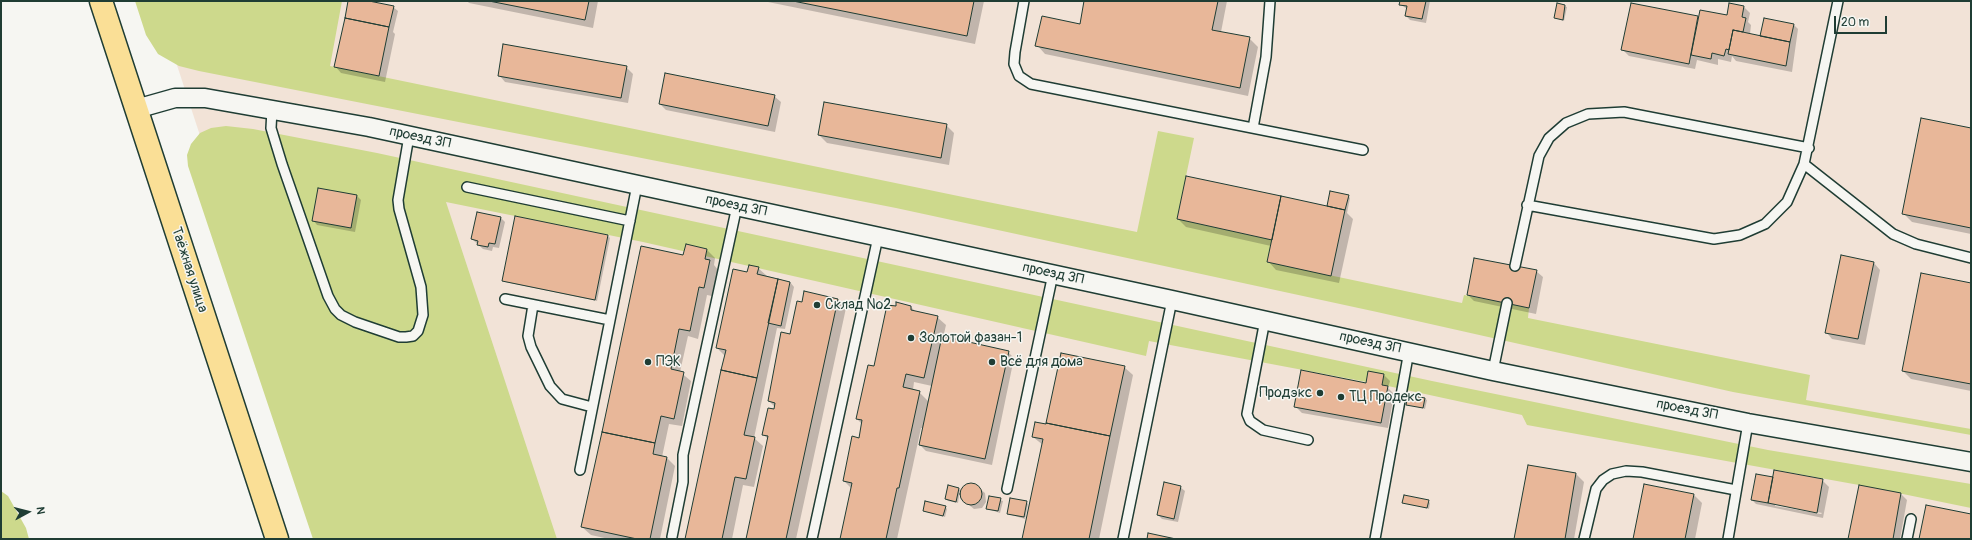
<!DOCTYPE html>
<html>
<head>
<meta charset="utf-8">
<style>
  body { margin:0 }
  #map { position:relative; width:1972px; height:540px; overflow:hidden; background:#f6f6f2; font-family:Pangolin,sans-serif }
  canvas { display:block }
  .frame { position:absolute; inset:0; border:2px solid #1f3d34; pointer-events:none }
  .north { position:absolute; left:8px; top:492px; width:40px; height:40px; -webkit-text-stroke:3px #f6f6f2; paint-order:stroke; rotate:83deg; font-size:11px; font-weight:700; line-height:16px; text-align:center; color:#1f3d34 }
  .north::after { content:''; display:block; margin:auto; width:14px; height:18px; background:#1f3d34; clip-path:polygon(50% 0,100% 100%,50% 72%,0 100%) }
  .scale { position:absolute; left:1834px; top:16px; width:53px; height:18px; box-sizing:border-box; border:2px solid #1f3d34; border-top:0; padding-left:5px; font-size:12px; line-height:14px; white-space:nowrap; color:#1f3d34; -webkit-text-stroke:3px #f6f6f2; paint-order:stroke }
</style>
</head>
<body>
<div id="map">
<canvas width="1972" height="540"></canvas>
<div class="frame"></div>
<div class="north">N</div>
<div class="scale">20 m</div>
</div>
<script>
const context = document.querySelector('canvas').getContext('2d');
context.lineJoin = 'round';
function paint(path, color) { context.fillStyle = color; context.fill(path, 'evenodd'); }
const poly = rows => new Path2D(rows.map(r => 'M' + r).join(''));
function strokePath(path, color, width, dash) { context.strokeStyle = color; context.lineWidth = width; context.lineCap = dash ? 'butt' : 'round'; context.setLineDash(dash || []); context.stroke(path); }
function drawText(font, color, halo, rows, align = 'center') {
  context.font = font + ' Pangolin,sans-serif'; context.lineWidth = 3; context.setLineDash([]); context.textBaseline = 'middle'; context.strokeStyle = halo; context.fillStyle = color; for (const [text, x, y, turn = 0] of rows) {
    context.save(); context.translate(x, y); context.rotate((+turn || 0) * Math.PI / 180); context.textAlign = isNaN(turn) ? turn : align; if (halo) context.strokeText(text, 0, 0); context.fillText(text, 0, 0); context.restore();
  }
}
paint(poly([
  [156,1,1971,1,1971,539,332,539]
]), '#f2e3d7');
paint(poly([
  [135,1,342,1,330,66,963,197,1137,232,1158,131,1194,138,1177,219,1272,240,1267,262,1462,303,1464,295,1529,308,1528,318,1810,375,1806,400,1971,429,1971,435,1733,392,1377,312,896,208,199,71,179,66,158,54,146,35],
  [226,126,253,129,377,153,1432,381,1768,450,1971,484,1971,508,1859,485,1527,425,1522,415,1388,386,1149,341,1146,356,643,242,446,202,557,539,313,539,188,166,187,155,191,144,200,133,211,128],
  [1,491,8,496,26,528,29,539,1,539]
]), '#cdd98c');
paint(poly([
  [349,1,364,1,393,7,398,11,393,32,395,34,385,82,341,73,335,66],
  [467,1,598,1,593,28,469,3],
  [763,1,984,1,975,44],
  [1085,1,1227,1,1221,32,1249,38,1258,47,1248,96,1045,54,1037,45,1080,25],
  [1401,1,1430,1,1426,23,1410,20,1406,16,1407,9,1400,4],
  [1558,4,1567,7,1564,21,1555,18],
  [1632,4,1699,17,1727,17,1744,7,1750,13,1748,22,1751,25,1750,34,1761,37,1794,25,1798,29,1792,72,1736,61,1732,56,1731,62,1718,59,1718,65,1697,60,1695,69,1629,56,1623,50],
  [626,67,633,74,628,103,505,82,499,75],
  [774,96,781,102,775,132,666,110,660,104],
  [946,125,954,133,949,165,827,143,819,135],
  [1971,129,1971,234,1912,222,1904,214],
  [319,189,357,196,361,200,355,232,317,225,313,220],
  [1348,196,1350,198,1347,213,1353,219,1339,283,1276,270,1268,261,1271,246,1186,227,1178,219,1330,208,1328,206],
  [516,217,608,236,610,238,597,301,505,282,503,281],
  [501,218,505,222,499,248,493,247,492,251,483,249,472,239],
  [707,250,715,258,714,265,718,270,712,296,707,295,698,339,688,336,680,372,691,381,682,426,669,424,662,457,667,458,675,466,660,539,609,539,591,535,582,527,684,256],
  [1874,263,1880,270,1865,345,1832,339,1826,332],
  [758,268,767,276,790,282,794,287,785,329,777,328,754,438,763,446,754,487,743,485,732,539,686,539,725,356,717,348,748,274],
  [1536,271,1543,277,1536,314,1474,301,1468,295],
  [1971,284,1971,391,1911,379,1903,371],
  [837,299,846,308,796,539,747,539,768,439,763,434,775,407,769,401,802,303],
  [911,307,916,312,937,317,946,325,943,338,1008,352,1014,358,992,465,926,451,920,445,923,428,921,428,897,539,841,539,852,489,844,481,859,439,862,424,857,419,875,367],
  [914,382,932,386,929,402,919,392,913,390],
  [1124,367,1133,375,1099,539,1023,539,1043,445,1033,437],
  [1383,374,1390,381,1388,388,1394,394,1388,428,1302,413,1295,406,1367,384],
  [1425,399,1427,400,1425,409,1407,404],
  [1576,474,1584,482,1574,539,1515,539],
  [1772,478,1822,480,1829,487,1823,518,1756,504,1752,500],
  [1775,503,1822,513,1821,514,1775,506],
  [974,484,985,493,986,502,982,508,974,509,963,500,961,492,966,485],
  [1859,486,1901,494,1907,500,1900,539,1849,539],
  [1180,487,1185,491,1178,522,1162,519,1158,515],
  [958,489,960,490,958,503,948,501,946,499],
  [1694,495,1702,503,1695,539,1634,539],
  [990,497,1003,501,1000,513,988,509],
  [1428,501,1430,503,1429,509,1403,502],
  [1026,502,1028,504,1025,519,1008,514],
  [945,507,947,509,945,517,924,511]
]), '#0003');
const building = poly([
  [348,1,369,1,394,6,389,27,345,18,348,1],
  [489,1,589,1,585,20,489,1],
  [793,1,974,1,967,36,793,1],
  [1084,1,1218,1,1212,30,1250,37,1240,88,1035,46,1042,16,1080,24,1084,1],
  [1400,1,1426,1,1422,19,1405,16,1407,6,1399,5,1400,1],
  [1557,3,1565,5,1563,20,1554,18,1557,3],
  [1631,3,1698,16,1689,64,1621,50,1631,3],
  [1729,3,1744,6,1742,17,1746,18,1743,32,1733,30,1729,50,1726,49,1724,56,1712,53,1711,59,1691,55,1700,10,1727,15,1729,3],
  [345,18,389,27,379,76,334,67,345,18],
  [1764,18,1794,24,1790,42,1760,36,1764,18],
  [1733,30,1790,42,1786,66,1728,54,1733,30],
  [503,44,627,66,621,98,498,76,503,44],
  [665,73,775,95,768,126,659,104,665,73],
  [824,102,947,124,941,158,818,135,824,102],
  [1921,118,1971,128,1971,228,1902,214,1921,118],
  [1186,176,1281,196,1272,240,1177,219,1186,176],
  [318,188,357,195,351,228,312,221,318,188],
  [1330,191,1349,195,1345,210,1327,206,1330,191],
  [1281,196,1345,210,1331,276,1267,262,1281,196],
  [477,212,501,217,495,244,489,243,488,247,477,245,478,241,471,239,477,212],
  [515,216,608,235,595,300,502,281,515,216],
  [686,244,707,249,705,259,710,260,704,288,699,287,690,331,679,329,671,369,684,372,674,419,661,416,655,443,602,432,641,246,683,255,686,244],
  [1841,255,1874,262,1858,339,1825,333,1841,255],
  [1474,258,1537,270,1529,308,1467,295,1474,258],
  [749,265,759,267,757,274,778,279,757,378,721,370,726,350,716,348,733,269,747,272,749,265],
  [1921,273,1971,283,1971,384,1902,371,1921,273],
  [778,279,790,282,781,326,768,323,778,279],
  [804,291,838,299,786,539,746,539,768,436,762,435,768,408,774,409,775,403,768,401,781,332,790,334,797,301,802,302,804,291],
  [896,302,911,306,911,310,938,316,924,378,906,374,903,387,920,391,899,488,897,488,886,539,840,539,852,483,843,481,852,436,859,438,862,420,856,419,868,365,874,366,887,305,896,306,896,302],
  [942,336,1009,351,985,459,919,445,942,336],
  [1061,353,1125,366,1110,436,1046,423,1061,353],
  [721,370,757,378,744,435,755,437,746,479,735,477,722,539,685,539,721,370],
  [1301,370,1366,383,1368,371,1384,374,1382,385,1388,386,1381,423,1294,407,1301,370],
  [1408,395,1425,398,1423,408,1406,405,1408,395],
  [1035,422,1046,424,1046,423,1110,436,1089,539,1022,539,1043,439,1032,437,1035,422],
  [602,432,655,443,653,454,667,457,650,539,637,539,581,527,602,432],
  [1528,465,1576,473,1565,539,1514,539,1528,465],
  [1774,470,1823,479,1817,513,1768,503,1774,470],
  [1756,474,1773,477,1768,503,1751,500,1756,474],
  [1164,482,1181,486,1174,519,1157,515,1164,482],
  '960 494a11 11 0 1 1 22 0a11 11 0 1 1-22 0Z',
  [1644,484,1694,494,1685,539,1633,539,1644,484],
  [948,485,959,488,956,502,945,499,948,485],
  [1859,485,1901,493,1893,539,1848,539,1859,485],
  [1404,495,1429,500,1427,508,1402,503,1404,495],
  [989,496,1001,498,998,511,986,509,989,496],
  [1010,498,1027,501,1024,517,1007,514,1010,498],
  [925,501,946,506,943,516,923,511,925,501],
  [1926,505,1971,514,1971,539,1919,539,1926,505],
  [1148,533,1176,539,1147,539,1148,533]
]);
paint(building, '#e8b799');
strokePath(building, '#1f3d34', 1);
const service = poly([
  [1024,1,1015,52,1014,64,1019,76,1031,84,1363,150],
  [272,110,271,128,282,164,328,296,335,309,341,315,355,322,399,337,406,337,413,336,418,331,423,315,421,287,399,209,398,200,409,136],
  [1253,128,1266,57,1270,1],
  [1804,164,1893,234,1916,244,1971,258],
  [467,187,630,221],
  [1527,205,1714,239,1740,235,1765,224,1787,202,1804,164,1838,1],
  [1515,266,1539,156,1549,138,1566,123,1588,114,1624,112,1809,148],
  [505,299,610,320],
  [533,305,528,336,531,347,550,386,562,399,592,407],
  [1265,320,1247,414,1250,421,1263,430,1308,440],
  [1493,371,1507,303],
  [580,470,637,185],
  [1007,489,1053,274],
  [672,537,683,482,683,455,737,206],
  [812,539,878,237],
  [1123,539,1172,300],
  [1375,539,1409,351],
  [1584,539,1596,489,1603,480,1612,474,1626,471,1642,472,1736,490],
  [1728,539,1748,423],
  [1907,539,1911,519]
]);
const minor = poly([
  [136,109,175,98,205,98,369,127,1172,300,1493,371,1748,423,1971,462]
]);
const trunk = poly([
  [101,1,277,539]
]);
strokePath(service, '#1f3d34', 12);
strokePath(minor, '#1f3d34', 21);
strokePath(trunk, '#1f3d34', 25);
strokePath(service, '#f6f6f2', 9);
strokePath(minor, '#f6f6f2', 18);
strokePath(trunk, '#fadf96', 22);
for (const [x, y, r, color] of [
  [817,305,4,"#1f3d34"],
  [911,338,4,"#1f3d34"],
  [648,362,4,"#1f3d34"],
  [992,362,4,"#1f3d34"],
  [1320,393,4,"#1f3d34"],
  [1341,397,4,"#1f3d34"]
]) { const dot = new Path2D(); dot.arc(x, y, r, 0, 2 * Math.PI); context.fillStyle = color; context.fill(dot); strokePath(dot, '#f6f6f2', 1.5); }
drawText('14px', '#1f3d34', '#f6f6f2', [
  ["проезд 3П",420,138,12],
  ["проезд 3П",736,206,12],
  ["Таёжная улица",189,270,72],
  ["проезд 3П",1053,274,12],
  ["проезд 3П",1370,343,12],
  ["проезд 3П",1687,410,11]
]);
drawText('14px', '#1f3d34', '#f6f6f2', [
  ["Склад №2",825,305],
  ["Золотой фазан-1",919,338],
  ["ПЭК",656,362],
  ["Всё для дома",1000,362],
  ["Продэкс",1312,393,"right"],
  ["ТЦ Продекс",1349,397]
], 'left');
</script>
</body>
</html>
